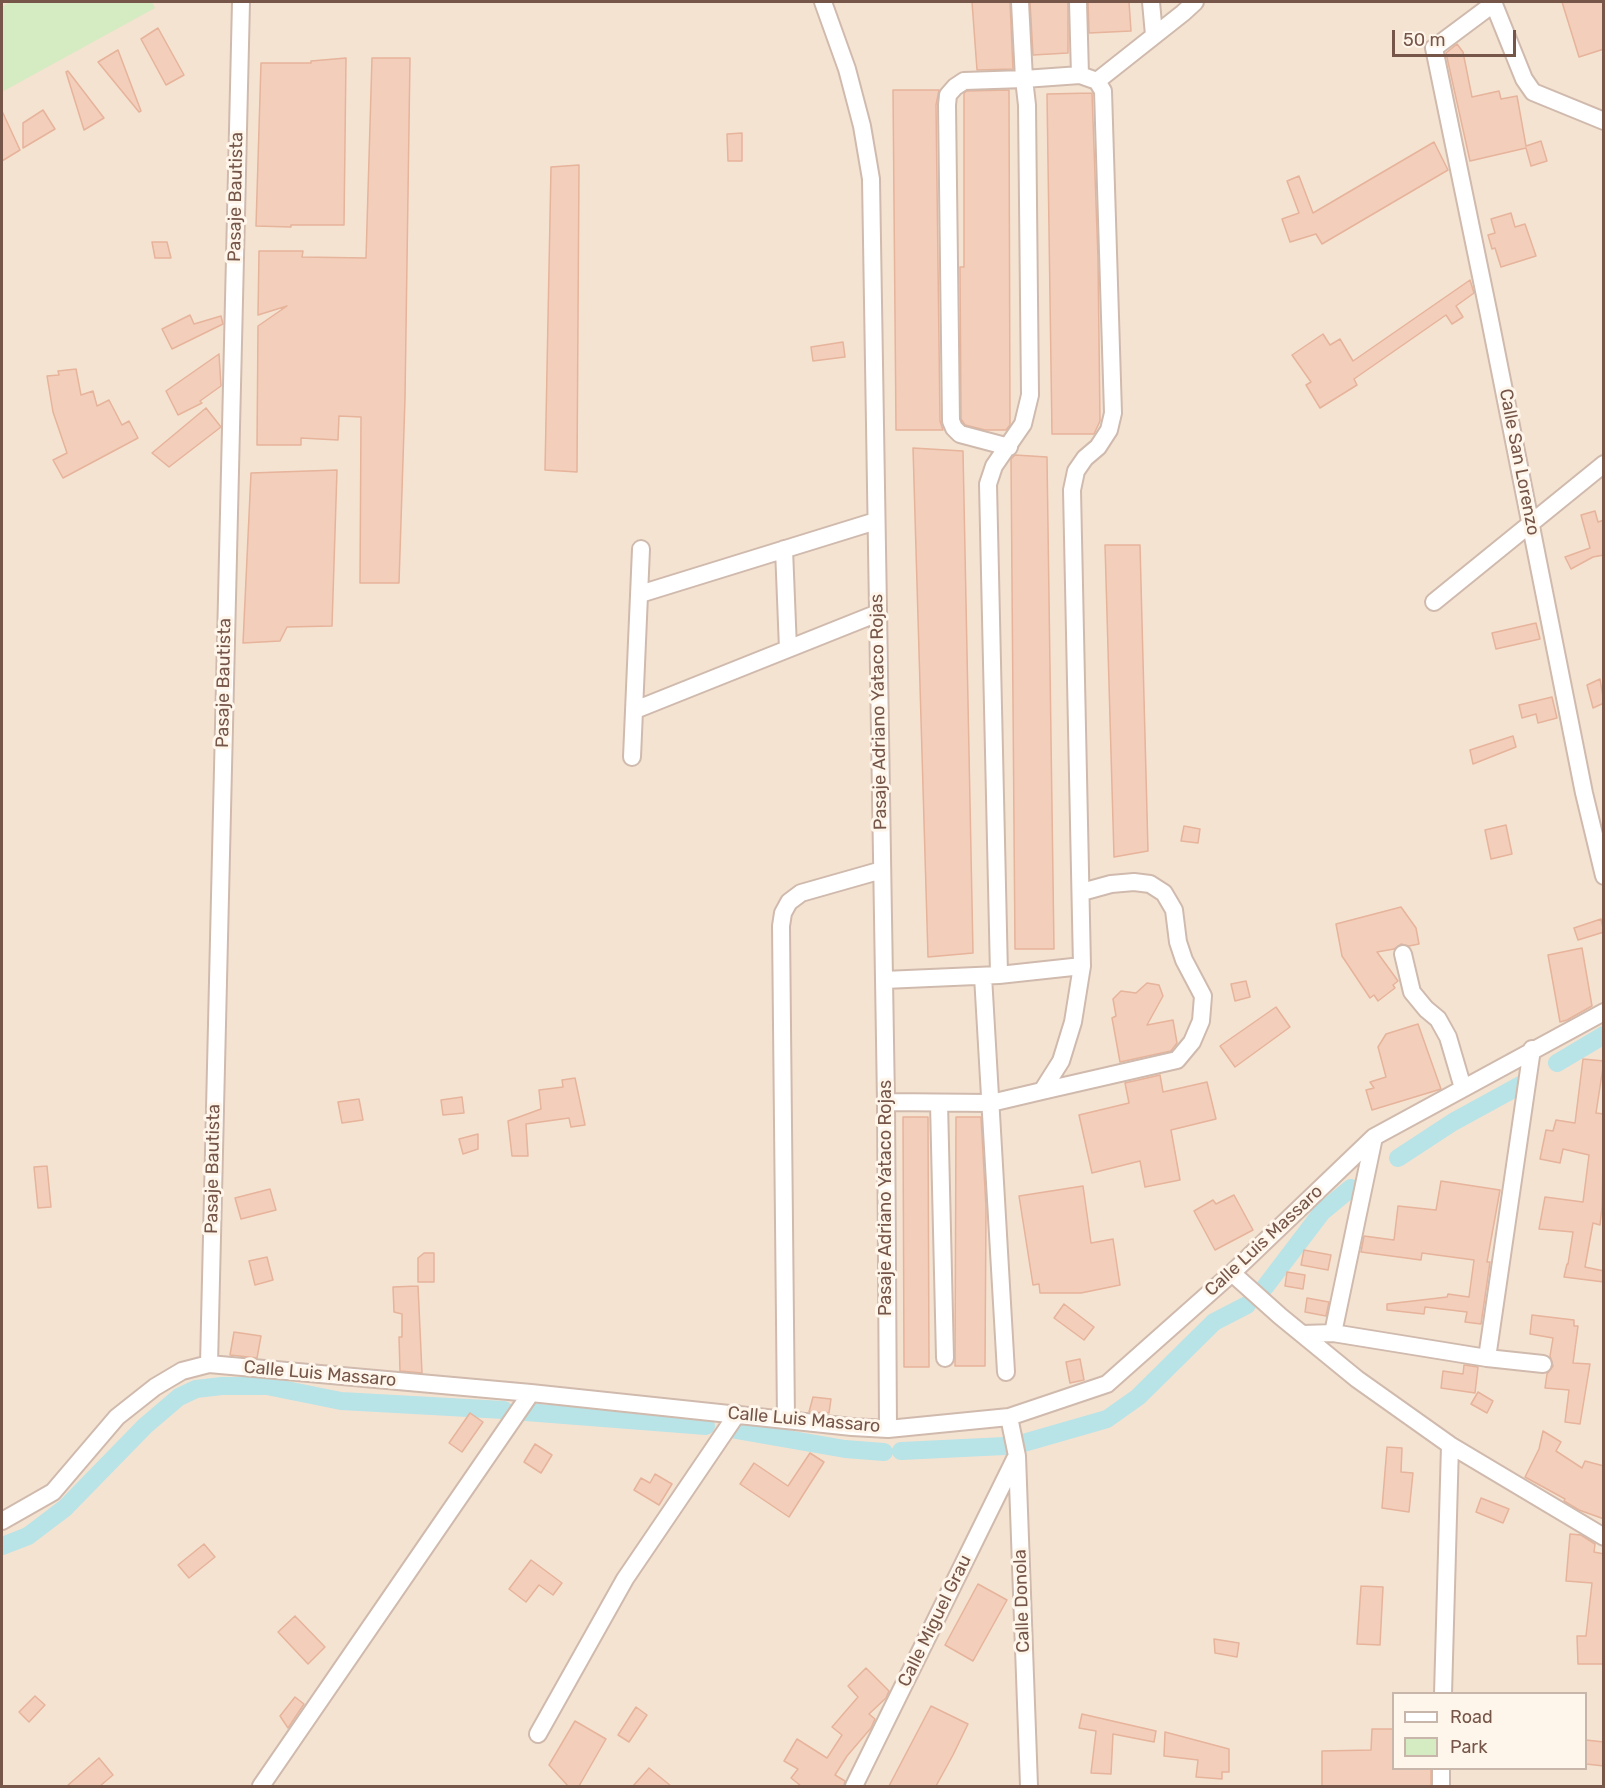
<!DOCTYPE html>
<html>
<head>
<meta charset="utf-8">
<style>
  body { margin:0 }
  #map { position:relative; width:1605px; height:1788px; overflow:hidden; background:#fdf2e4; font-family:Rubik,sans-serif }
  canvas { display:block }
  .frame { position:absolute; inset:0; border:3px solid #765649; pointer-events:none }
  .legend { position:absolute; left:1392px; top:1692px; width:195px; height:78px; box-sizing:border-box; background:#fff6eb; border:2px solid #c8b6aa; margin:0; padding:8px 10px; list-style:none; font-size:18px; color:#765649 }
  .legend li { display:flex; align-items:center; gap:12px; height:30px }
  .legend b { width:30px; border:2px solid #c8b6aa }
  .scale { position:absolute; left:1392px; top:30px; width:124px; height:27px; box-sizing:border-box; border:3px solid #765649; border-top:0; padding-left:8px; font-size:18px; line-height:21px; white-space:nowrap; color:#765649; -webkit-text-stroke:4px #fff6eb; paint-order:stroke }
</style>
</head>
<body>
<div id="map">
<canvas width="1605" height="1788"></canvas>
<div class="frame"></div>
<ul class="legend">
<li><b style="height:8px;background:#fff"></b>Road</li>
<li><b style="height:16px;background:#d5ebc2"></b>Park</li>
</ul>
<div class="scale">50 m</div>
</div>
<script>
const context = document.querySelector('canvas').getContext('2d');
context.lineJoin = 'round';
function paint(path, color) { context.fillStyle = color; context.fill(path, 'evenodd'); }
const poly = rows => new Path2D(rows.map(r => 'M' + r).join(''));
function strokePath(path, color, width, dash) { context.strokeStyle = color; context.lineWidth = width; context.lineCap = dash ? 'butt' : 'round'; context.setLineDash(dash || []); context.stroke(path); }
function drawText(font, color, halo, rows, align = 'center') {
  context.font = font + ' Rubik,sans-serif'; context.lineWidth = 6; context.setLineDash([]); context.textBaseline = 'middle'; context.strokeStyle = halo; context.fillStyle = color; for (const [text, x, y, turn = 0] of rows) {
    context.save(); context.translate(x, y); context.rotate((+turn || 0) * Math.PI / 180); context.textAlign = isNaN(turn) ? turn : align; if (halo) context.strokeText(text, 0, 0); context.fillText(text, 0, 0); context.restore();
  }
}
paint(poly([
  [2,2,1603,2,1603,1786,2,1786],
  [1394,1694,1586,1694,1586,1768,1394,1768]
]), '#f5e3d2');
paint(poly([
  [10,2,152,2,155,8,2,92,2,7]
]), '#d5ebc2');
strokePath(poly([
  [1557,1063,1604,1035],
  [1398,1158,1453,1122,1528,1081],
  [1265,1287,1322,1212,1351,1188],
  [526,1412,706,1426],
  [736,1430,845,1449,884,1452],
  [1020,1444,1107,1419,1138,1397,1214,1322,1247,1305],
  [901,1451,1005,1446],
  [2,1546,28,1536,65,1508,145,1426,179,1397,196,1389,222,1386,267,1386,341,1401,504,1410]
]), '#b8e3e7', 18);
const building = poly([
  [972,2,1010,2,1013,69,977,70,972,2],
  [1030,2,1068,2,1068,53,1033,55,1030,2],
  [1088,2,1129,2,1131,31,1089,33,1088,2],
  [1562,2,1604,2,1604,49,1579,57,1562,2],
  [158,28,184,75,166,85,141,39,158,28],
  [1457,44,1463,52,1472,97,1499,91,1501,99,1517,96,1526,146,1541,141,1547,161,1531,166,1526,148,1470,161,1446,53,1457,44],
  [118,50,141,111,139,112,98,62,118,50],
  [346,58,344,225,291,225,291,227,256,226,261,63,311,63,311,61,346,58],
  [372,58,410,58,405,398,399,583,360,583,361,417,339,416,338,440,301,438,301,445,257,445,258,326,287,306,258,315,259,251,303,251,302,257,366,258,372,58],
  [68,71,104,118,84,130,66,72,68,71],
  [893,90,939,90,936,105,940,421,943,430,896,430,893,90],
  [1009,90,1010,425,1006,430,985,430,965,425,961,419,960,267,964,267,964,93,967,91,1009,90],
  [1092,93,1098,258,1100,421,1094,434,1052,434,1047,94,1092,93],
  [43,110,55,129,23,148,23,123,43,110],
  [2,111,20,150,2,161,2,111],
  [742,133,742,161,728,161,727,134,742,133],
  [1434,142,1448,170,1322,244,1316,234,1290,242,1282,219,1299,213,1287,181,1299,176,1313,213,1434,142],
  [579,165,577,472,545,470,551,167,579,165],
  [1511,213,1515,227,1525,224,1536,256,1501,267,1495,248,1492,249,1488,235,1495,233,1491,219,1511,213],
  [152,242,167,242,171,258,155,258,152,242],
  [1470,280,1474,293,1456,306,1463,317,1452,324,1446,315,1354,379,1357,385,1320,408,1306,385,1311,382,1292,355,1323,334,1330,345,1340,339,1353,361,1470,280],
  [190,315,194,324,221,316,223,324,172,349,162,329,190,315],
  [843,342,845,357,813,361,811,347,843,342],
  [219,354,221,386,200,401,202,403,178,415,166,391,219,354],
  [76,369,81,395,93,391,97,406,109,400,122,425,129,421,138,438,63,478,53,460,67,453,53,412,47,376,59,375,58,371,76,369],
  [206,408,221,427,169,467,152,453,206,408],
  [913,448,963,451,973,953,928,957,913,448],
  [1015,455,1047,457,1054,949,1015,949,1011,459,1015,455],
  [337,470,332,626,287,627,280,641,243,643,251,473,337,470],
  [1595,511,1598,522,1604,520,1604,555,1593,557,1571,569,1565,557,1590,548,1581,515,1595,511],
  [1105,545,1140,545,1148,851,1114,857,1105,545],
  [1536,623,1540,639,1496,649,1492,633,1536,623],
  [1600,679,1604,703,1593,708,1587,685,1600,679],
  [1552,697,1557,718,1538,723,1536,714,1522,718,1519,705,1552,697],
  [1513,736,1516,747,1473,764,1470,750,1513,736],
  [1506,825,1512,854,1491,859,1485,830,1506,825],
  [1184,826,1200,829,1198,843,1181,841,1184,826],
  [1401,907,1416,928,1419,944,1409,946,1401,944,1394,949,1377,952,1398,981,1393,985,1395,988,1378,1001,1374,995,1370,998,1342,956,1336,924,1401,907],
  [1601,919,1604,932,1578,940,1574,928,1601,919],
  [1582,948,1592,1006,1567,1020,1560,1022,1548,955,1582,948],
  [1246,981,1250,997,1235,1001,1231,984,1246,981],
  [1147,983,1159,985,1163,996,1147,1025,1173,1020,1177,1043,1171,1051,1120,1062,1112,1018,1116,1016,1113,999,1121,991,1136,993,1147,983],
  [1276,1007,1290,1027,1235,1067,1220,1046,1276,1007],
  [1418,1024,1441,1089,1372,1110,1366,1090,1374,1088,1370,1082,1386,1077,1378,1047,1386,1034,1418,1024],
  [1583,1059,1604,1061,1596,1113,1604,1114,1602,1207,1600,1225,1593,1223,1585,1267,1604,1271,1604,1282,1564,1277,1567,1264,1568,1264,1573,1232,1539,1229,1545,1197,1583,1202,1589,1155,1563,1149,1560,1163,1540,1159,1546,1130,1553,1131,1556,1120,1575,1123,1583,1059],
  [1160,1075,1163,1092,1207,1082,1216,1119,1171,1130,1180,1180,1145,1187,1140,1161,1092,1173,1079,1115,1129,1103,1125,1083,1160,1075],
  [575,1078,585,1125,571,1127,569,1118,526,1124,528,1156,512,1156,508,1121,541,1109,539,1090,563,1087,562,1080,575,1078],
  [462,1097,464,1113,443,1115,441,1100,462,1097],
  [359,1099,363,1120,342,1123,338,1102,359,1099],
  [903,1117,928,1117,929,1367,904,1367,903,1117],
  [956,1117,981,1117,986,1207,985,1366,955,1366,956,1117],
  [478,1134,478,1149,463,1154,459,1139,478,1134],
  [47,1166,51,1207,38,1208,34,1167,47,1166],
  [1441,1181,1500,1190,1487,1262,1490,1262,1481,1324,1465,1322,1467,1312,1425,1307,1424,1314,1387,1310,1387,1304,1447,1297,1448,1294,1469,1297,1474,1260,1422,1253,1421,1260,1361,1252,1364,1236,1394,1240,1398,1206,1436,1210,1441,1181],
  [1083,1186,1091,1243,1113,1239,1120,1285,1081,1293,1040,1293,1039,1284,1033,1285,1019,1196,1083,1186],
  [270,1189,276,1210,241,1219,235,1198,270,1189],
  [1234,1195,1253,1230,1215,1250,1194,1211,1213,1200,1216,1204,1234,1195],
  [1304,1250,1331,1255,1328,1270,1301,1265,1304,1250],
  [424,1253,434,1253,434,1282,418,1282,418,1258,424,1253],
  [267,1257,273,1280,255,1285,249,1261,267,1257],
  [1287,1272,1305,1275,1303,1289,1285,1286,1287,1272],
  [418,1286,422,1373,400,1371,399,1337,402,1337,402,1314,394,1312,393,1287,418,1286],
  [1307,1298,1329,1302,1326,1316,1305,1312,1307,1298],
  [1064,1304,1094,1327,1084,1340,1054,1318,1064,1304],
  [1532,1315,1574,1320,1574,1326,1578,1326,1573,1363,1590,1364,1580,1424,1565,1422,1569,1390,1545,1388,1547,1374,1553,1366,1550,1356,1553,1338,1530,1334,1532,1315],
  [234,1332,261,1336,257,1358,230,1355,234,1332],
  [1080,1359,1084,1380,1070,1383,1066,1362,1080,1359],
  [1464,1365,1478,1367,1475,1393,1441,1388,1443,1371,1463,1374,1464,1365],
  [1478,1392,1493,1401,1487,1413,1471,1404,1478,1392],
  [813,1397,831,1399,829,1413,809,1412,813,1397],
  [470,1413,483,1422,462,1452,449,1443,470,1413],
  [1543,1431,1561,1442,1556,1451,1582,1468,1585,1461,1604,1466,1604,1519,1579,1510,1564,1501,1565,1499,1525,1477,1539,1449,1543,1431],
  [535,1444,552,1455,541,1473,524,1462,535,1444],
  [1387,1447,1402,1448,1401,1472,1413,1473,1409,1512,1382,1508,1387,1447],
  [810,1453,824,1462,789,1517,740,1484,754,1463,788,1486,810,1453],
  [655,1474,672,1484,659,1505,634,1490,641,1478,650,1483,655,1474],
  [1481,1498,1509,1509,1503,1523,1476,1512,1481,1498],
  [1570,1534,1581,1535,1595,1544,1594,1552,1604,1554,1604,1664,1578,1664,1577,1636,1586,1636,1592,1583,1566,1581,1570,1534],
  [204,1544,215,1557,189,1578,178,1565,204,1544],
  [531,1560,562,1583,553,1595,539,1585,526,1602,509,1589,531,1560],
  [978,1584,1007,1600,973,1661,945,1645,978,1584],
  [1361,1586,1383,1587,1380,1645,1357,1644,1361,1586],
  [295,1616,325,1647,308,1664,278,1632,295,1616],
  [1214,1639,1239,1643,1237,1657,1215,1653,1214,1639],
  [866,1668,889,1691,886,1698,869,1714,875,1719,871,1728,847,1756,835,1775,845,1781,844,1786,801,1786,791,1778,798,1769,784,1761,797,1739,827,1758,842,1735,832,1727,858,1697,848,1686,866,1668],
  [35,1696,45,1705,29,1722,19,1712,35,1696],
  [295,1697,304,1704,288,1728,280,1716,295,1697],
  [931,1706,968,1724,953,1755,936,1786,889,1786,931,1706],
  [636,1707,647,1715,629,1742,618,1735,636,1707],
  [1082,1714,1156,1731,1154,1742,1113,1734,1111,1774,1091,1773,1096,1731,1079,1728,1082,1714],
  [575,1721,606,1739,579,1786,568,1786,549,1765,575,1721],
  [1372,1729,1394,1729,1394,1768,1431,1768,1431,1786,1322,1786,1322,1751,1371,1750,1372,1729],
  [1165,1732,1229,1749,1229,1772,1222,1772,1222,1779,1196,1777,1198,1760,1164,1756,1165,1732],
  [1586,1740,1604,1742,1604,1766,1586,1764,1586,1740],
  [99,1758,113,1775,100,1786,67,1786,99,1758],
  [649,1768,671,1786,633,1786,649,1768]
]);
paint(building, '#f3cebb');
strokePath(building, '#e6b39b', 1.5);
const minor = poly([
  [823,2,847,69,862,126,871,179,886,1102,888,1429],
  [1078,2,1080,75],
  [1151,2,1154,35],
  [1493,2,1524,79,1533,92,1604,121],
  [1493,4,1434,48,1489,315,1584,793,1604,876],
  [1097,81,1183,13,1195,2],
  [1009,447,960,434,954,428,951,421,947,105,948,95,955,87,964,81,1024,79,1020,2],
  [784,549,788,649],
  [640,594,876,521],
  [1434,602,1604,464],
  [635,710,878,613],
  [632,757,641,549],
  [1403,954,1412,992,1426,1009,1438,1019,1448,1037,1463,1088],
  [999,975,1082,966],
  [983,976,1006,1372],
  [884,980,999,975,988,484,994,466,1023,424,1030,395,1027,105,1024,79,1080,75,1097,81,1103,91,1113,413,1109,430,1098,447,1085,458,1076,471,1072,490,1082,966,1073,1022,1061,1061,1042,1091,991,1103,886,1102],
  [1042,1091,1177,1060,1192,1042,1201,1021,1203,996,1184,960,1178,942,1174,910,1164,893,1150,884,1134,882,1111,884,1082,892],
  [939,1103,945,1358],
  [1232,1273,1280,1316,1357,1379,1450,1445,1604,1537],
  [1333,1333,1374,1137],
  [1303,1334,1333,1333,1487,1358,1543,1364],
  [1487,1358,1532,1049],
  [209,1364,241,2],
  [1009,1417,1017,1456,1029,1786],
  [786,1420,781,926,783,913,789,902,801,893,882,870],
  [2,1521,53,1492,117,1417,155,1387,182,1371,209,1364,531,1393,852,1427,888,1429,1009,1417,1107,1384,1232,1273,1374,1137,1604,1012],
  [1443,1694,1450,1445],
  [538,1734,625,1579,737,1414],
  [261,1786,531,1393],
  [854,1786,1015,1459],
  [1441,1786,1441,1768]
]);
strokePath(minor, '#d0baad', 20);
strokePath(minor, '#fff', 16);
drawText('18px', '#765649', '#fff6eb', [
  ["Pasaje Bautista",236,197,-89],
  ["Calle San Lorenzo",1519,462,79],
  ["Pasaje Bautista",224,683,-89],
  ["Pasaje Adriano Yataco Rojas",879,712,-91],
  ["Pasaje Bautista",213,1169,-89],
  ["Pasaje Adriano Yataco Rojas",886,1198,-90],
  ["Calle Luis Massaro",1264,1241,-43],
  ["Calle Luis Massaro",320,1374,5],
  ["Calle Luis Massaro",804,1420,5],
  ["Calle Donola",1022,1601,-92],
  ["Calle Miguel Grau",935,1621,-64]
]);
</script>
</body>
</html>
